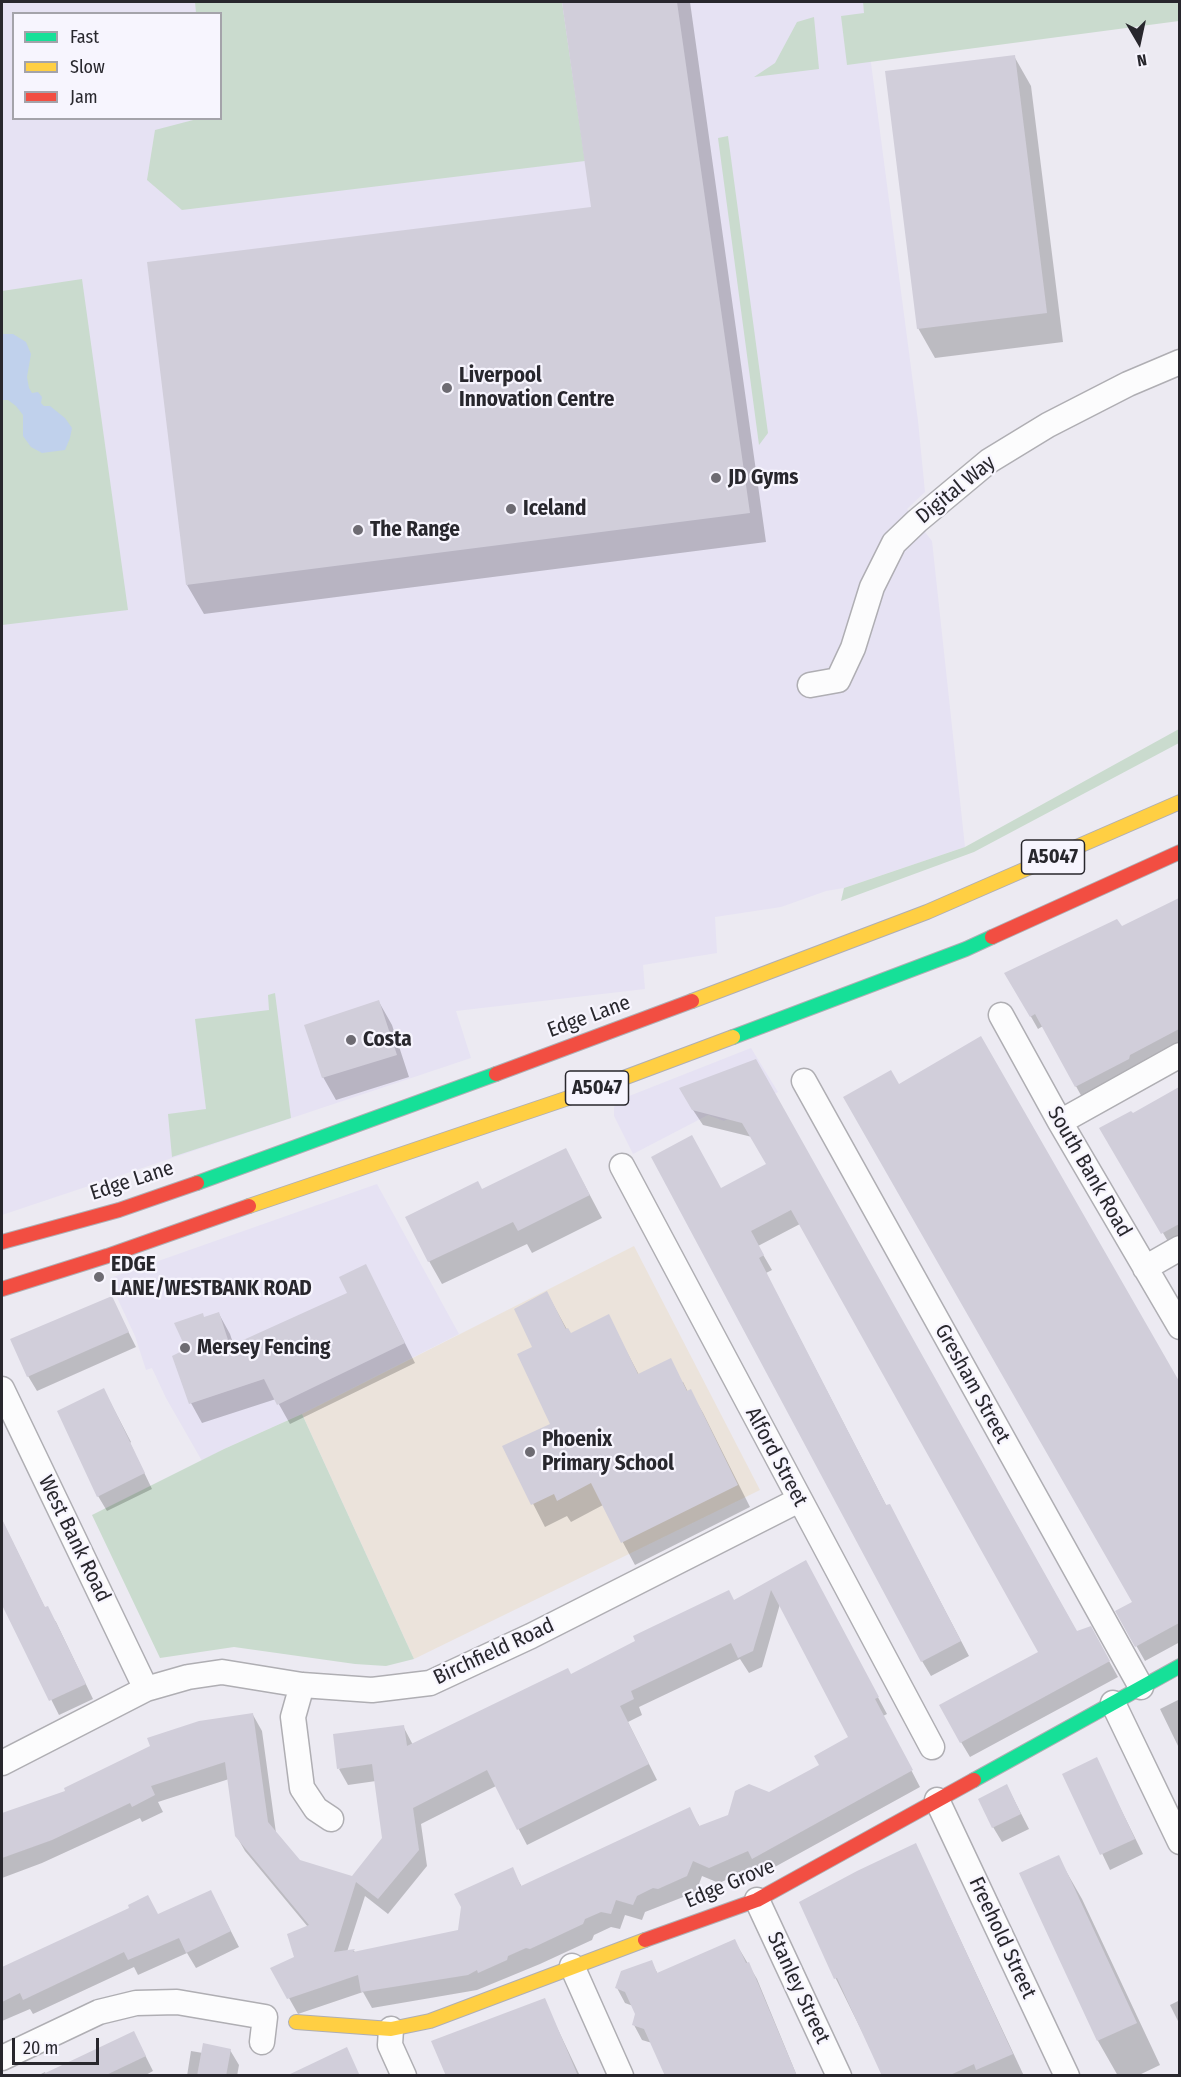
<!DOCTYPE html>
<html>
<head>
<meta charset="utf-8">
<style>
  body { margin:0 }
  #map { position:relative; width:1181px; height:2077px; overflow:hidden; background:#eceaf2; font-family:"Fira Sans Condensed",sans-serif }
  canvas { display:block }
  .frame { position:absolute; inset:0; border:3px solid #28272d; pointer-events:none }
  .legend { position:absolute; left:12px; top:12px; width:210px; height:108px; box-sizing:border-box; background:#f7f5fe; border:2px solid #a4a3aa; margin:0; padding:8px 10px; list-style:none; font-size:18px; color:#28272d }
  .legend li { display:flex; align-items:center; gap:12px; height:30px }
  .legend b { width:30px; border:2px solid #a4a3aa }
  .north { position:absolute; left:1109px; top:12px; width:60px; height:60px; -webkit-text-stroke:4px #f7f5fe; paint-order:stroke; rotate:171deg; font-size:16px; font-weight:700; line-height:24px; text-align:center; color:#28272d }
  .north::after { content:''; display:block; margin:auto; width:21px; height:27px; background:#28272d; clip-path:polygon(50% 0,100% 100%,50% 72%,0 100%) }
  .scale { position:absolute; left:12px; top:2038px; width:87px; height:27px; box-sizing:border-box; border:3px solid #28272d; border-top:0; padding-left:8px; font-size:18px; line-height:21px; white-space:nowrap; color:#28272d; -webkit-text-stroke:4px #f7f5fe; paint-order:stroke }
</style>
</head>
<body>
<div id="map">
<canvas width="1181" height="2077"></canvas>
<div class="frame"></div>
<ul class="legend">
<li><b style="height:8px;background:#16e098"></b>Fast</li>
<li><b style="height:8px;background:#ffcf43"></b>Slow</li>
<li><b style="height:8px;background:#f24e42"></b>Jam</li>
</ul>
<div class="north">N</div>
<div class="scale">20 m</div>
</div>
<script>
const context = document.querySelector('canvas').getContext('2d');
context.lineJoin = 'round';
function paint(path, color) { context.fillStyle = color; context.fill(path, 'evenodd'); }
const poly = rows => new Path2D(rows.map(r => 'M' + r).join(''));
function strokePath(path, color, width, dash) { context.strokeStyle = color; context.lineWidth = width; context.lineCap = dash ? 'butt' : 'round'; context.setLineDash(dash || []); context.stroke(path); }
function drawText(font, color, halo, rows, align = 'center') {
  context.font = font + ' "Fira Sans Condensed",sans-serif'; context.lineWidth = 4.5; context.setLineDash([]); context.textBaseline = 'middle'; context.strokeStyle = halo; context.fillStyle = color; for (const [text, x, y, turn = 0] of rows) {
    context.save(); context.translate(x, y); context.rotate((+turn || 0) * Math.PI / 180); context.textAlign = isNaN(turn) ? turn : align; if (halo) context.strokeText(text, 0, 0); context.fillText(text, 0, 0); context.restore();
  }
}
paint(poly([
  [2,2,863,2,918,421,925,492,907,509,932,541,965,847,844,888,826,891,781,907,715,917,717,953,643,965,645,989,456,1011,471,1058,2,1215],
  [14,14,220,14,220,118,14,118],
  [751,1048,778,1092,724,1121,708,1115,633,1154,614,1116,614,1107,619,1100],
  [377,1184,459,1334,302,1414,224,1449,202,1461,166,1398,152,1368,146,1370,135,1336,114,1291,110,1278]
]), '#e6e2f3');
paint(poly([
  [634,1246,760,1490,414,1659,302,1414]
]), '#ebe3db');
paint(poly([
  [195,2,562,2,585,161,182,210,147,180,155,130,197,119,220,118,220,14,196,13],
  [863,2,1179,2,1179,21,847,65,841,16,864,13],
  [814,17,819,69,754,77,775,63,797,22],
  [728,136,768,433,759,445,718,138],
  [82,279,128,610,2,625,2,291],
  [1179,729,1179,743,974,852,841,901,844,888,965,847],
  [275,993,291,1118,172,1157,168,1114,206,1109,195,1019,269,1010,268,995],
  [302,1414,414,1659,386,1666,355,1664,234,1647,160,1658,92,1515,224,1449]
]), '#cadbce');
paint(poly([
  [3,334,13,334,26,342,31,354,27,377,29,388,32,393,38,392,42,397,41,403,44,406,50,406,65,418,72,428,70,438,65,450,42,453,31,447,23,436,23,415,16,406,8,400,2,400]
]), '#c0d1ec');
paint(poly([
  [564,2,690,2,766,542,204,614,187,585,593,208],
  [1014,56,1031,86,1063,342,935,358,918,328],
  [1180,899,1180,1045,1083,1099,1043,1026,1038,1029,1006,973,1121,928],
  [379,1002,392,1025,409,1077,336,1100,323,1077],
  [756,1061,1077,1632,1090,1627,1118,1677,970,1757,961,1742,1040,1653,800,1224,758,1246,772,1270,766,1273,887,1507,898,1521,969,1656,931,1676,922,1661,720,1190,768,1165,752,1137,703,1125,689,1104],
  [898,1086,1180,1384,1180,1642,1145,1661,1117,1612,1134,1602],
  [1180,1089,1180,1240,1170,1245,1102,1128,1132,1115],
  [566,1150,602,1218,532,1253,527,1244,442,1284,429,1261,481,1191],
  [366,1266,415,1363,290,1424,276,1399,202,1423,191,1403,188,1350,205,1318,219,1314,230,1334,234,1346,349,1294],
  [547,1293,570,1335,608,1316,639,1375,683,1382,688,1392,690,1391,703,1413,750,1507,635,1565,603,1505,571,1522,567,1516,545,1527,504,1447,552,1425,534,1348],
  [111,1297,136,1347,37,1391,28,1376],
  [104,1390,131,1442,130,1443,152,1489,107,1511,98,1496],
  [2,1520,45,1608,56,1622,93,1699,59,1715,2,1602],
  [805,1562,887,1714,883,1716,920,1787,762,1874,758,1866,719,1883,702,1876,696,1892,645,1912,642,1920,625,1915,620,1929,611,1927,594,1935,592,1940,540,1964,477,1990,372,2008,363,1992,298,2014,272,1968,296,1958,308,1927,245,1851,236,1835,229,1779,158,1802,163,1812,142,1822,140,1818,42,1863,2,1878,2,1818,253,1715,262,1731,276,1833,299,1861,353,1878,384,1839,376,1781,348,1785,339,1769,403,1726,413,1745,734,1602],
  [780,1604,850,1737,821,1766,729,1816,700,1827,689,1809,522,1887,512,1869,460,1932,356,1953,354,1951,347,1952,365,1896,388,1914,427,1866,421,1824,496,1786,527,1845,657,1780,628,1722,642,1715,639,1707,740,1659,749,1673,762,1667],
  [1180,1699,1180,1750,1160,1709],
  [1096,1759,1143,1854,1110,1870,1064,1774],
  [1007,1786,1029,1829,1002,1842,993,1827],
  [1058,1857,1082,1899,1160,2065,1137,2076,1118,2076,1098,2041,1021,1874],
  [923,1860,1024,2076,884,2076,836,1979,801,1903],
  [211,1892,239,1947,196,1968,187,1953,138,1975,134,1967,33,2014,30,2009,2,2021,2,1969,58,1943,158,1916],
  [734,1940,757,1979,797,2076,666,2076,652,2043,642,2040,634,2025,636,2014,633,2006,625,2003,617,1988,651,1962,658,1974],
  [544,2000,580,2076,448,2076],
  [1180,2000,1180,2025,1170,2005],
  [134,2033,153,2071,144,2076,37,2076,45,2072,46,2074],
  [230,2050,239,2065,237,2076,187,2076,191,2051,203,2053]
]), '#0003');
paint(poly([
  [562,2,677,2,750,513,186,585,147,262,591,207],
  [1015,55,1047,313,917,329,885,71],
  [1179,898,1179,1029,1130,1055,1129,1059,1075,1087,1035,1014,1030,1017,1004,973,1117,919,1122,926],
  [379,1000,397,1055,322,1078,304,1025],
  [981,1036,1179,1381,1179,1623,1135,1647,1115,1611,1132,1602,843,1097,891,1070,899,1084],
  [756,1059,1077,1631,1091,1626,1110,1661,960,1743,939,1705,1038,1652,791,1210,751,1231,764,1255,759,1258,886,1505,890,1504,961,1641,921,1662,651,1157,692,1135,721,1188,766,1164,742,1123,692,1110,679,1088],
  [1179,1087,1179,1224,1161,1234,1099,1128,1131,1111,1133,1113],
  [566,1148,590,1195,518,1231,513,1222,428,1262,405,1217,478,1181,482,1189],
  [366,1264,405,1343,277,1405,264,1379,189,1404,172,1356,186,1349,174,1323,203,1313,204,1317,219,1312,230,1346,347,1293,339,1277],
  [547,1291,566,1329,568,1328,571,1333,609,1314,638,1374,671,1358,687,1391,691,1389,738,1485,621,1543,591,1483,557,1501,554,1494,531,1505,502,1446,550,1424,517,1354,532,1347,514,1309],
  [112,1296,129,1332,27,1377,10,1339],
  [104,1388,145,1473,97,1497,57,1411],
  [2,1519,45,1607,48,1606,86,1684,49,1701,2,1605],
  [806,1560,879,1697,875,1699,913,1770,752,1859,748,1851,709,1868,693,1861,687,1876,658,1889,653,1888,637,1896,633,1905,616,1900,611,1914,601,1912,585,1919,583,1924,530,1949,526,1948,508,1956,507,1960,478,1973,477,1970,468,1975,361,1992,358,1975,287,1999,270,1968,294,1957,287,1934,309,1925,235,1836,225,1762,151,1786,155,1795,132,1807,130,1803,52,1840,2,1858,2,1813,65,1791,64,1788,150,1746,147,1738,199,1721,253,1713,268,1822,300,1860,352,1876,382,1838,372,1764,337,1769,333,1734,404,1725,407,1746,568,1668,571,1674,635,1641,633,1636,729,1590,734,1600],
  [771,1590,848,1737,814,1756,819,1765,769,1792,749,1784,735,1791,728,1815,699,1826,690,1807,521,1886,513,1867,454,1894,461,1907,458,1930,353,1952,355,1949,334,1952,356,1882,378,1899,419,1850,413,1808,487,1770,517,1830,649,1764,620,1706,634,1699,631,1691,731,1643,738,1658,753,1651],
  [1097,1757,1135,1839,1100,1855,1062,1774],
  [1007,1784,1021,1814,992,1828,978,1799],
  [916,1843,1013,2054,976,2070,974,2064,948,2076,882,2076,837,1978,834,1979,799,1902,857,1871],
  [1059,1855,1137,2023,1097,2041,1019,1873],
  [211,1890,231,1931,186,1953,179,1938,128,1960,124,1952,23,2000,20,1993,2,2002,2,1967,129,1908,128,1905,148,1895,158,1914],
  [735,1939,746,1963,749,1962,797,2076,665,2076,644,2029,632,2025,635,2014,625,1992,615,1988,621,1971,652,1960,657,1973],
  [545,1998,578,2076,446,2076,431,2041],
  [134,2031,146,2056,104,2076,39,2076],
  [203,2043,231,2049,226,2076,197,2076],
  [347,2047,360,2076,286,2076]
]), '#d1ceda');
const street = poly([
  [810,685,838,680,853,648,872,587,894,543,917,521,989,461,1048,425,1128,384,1180,362],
  [1001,1015,1060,1122,1180,1327],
  [804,1081,1141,1687],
  [1060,1122,1180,1055],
  [622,1166,932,1747],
  [1145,1268,1180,1248],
  [2,1389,146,1689],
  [302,1685,293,1717,302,1788,316,1809,331,1819],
  [1113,1703,1180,1842],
  [2,1763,146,1689,188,1677,222,1672,302,1685,372,1690,430,1683,531,1636,799,1500],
  [937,1800,1067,2076],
  [757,1900,839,2076],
  [572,1966,621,2076],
  [391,2029,390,2045,404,2076],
  [2,2058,99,2012,136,2003,177,2002,265,2017,262,2042]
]);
const fast = poly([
  [733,1037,966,949,992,937],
  [197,1183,496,1074],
  [974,1780,1180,1666]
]);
const slow = poly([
  [692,1001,927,912,1180,802],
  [249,1206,586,1092,733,1037],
  [296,2022,391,2029,430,2021,645,1940]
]);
const jam = poly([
  [992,937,1180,852],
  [496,1074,692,1001],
  [2,1242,119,1210,197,1183],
  [2,1289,107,1256,249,1206],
  [645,1940,757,1900,974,1780]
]);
strokePath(street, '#afaeb3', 27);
strokePath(fast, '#afaeb3', 16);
strokePath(slow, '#afaeb3', 16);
strokePath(jam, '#afaeb3', 16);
strokePath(street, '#fcfcfd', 24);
strokePath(fast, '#16e098', 14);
strokePath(slow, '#ffcf43', 14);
strokePath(jam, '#f24e42', 14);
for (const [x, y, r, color] of [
  [447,388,6,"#6d6b72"],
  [716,478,6,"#6d6b72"],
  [511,509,6,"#6d6b72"],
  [358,530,6,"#6d6b72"],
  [351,1040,6,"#6d6b72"],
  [99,1277,6,"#6d6b72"],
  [185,1348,6,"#6d6b72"],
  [530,1452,6,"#6d6b72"]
]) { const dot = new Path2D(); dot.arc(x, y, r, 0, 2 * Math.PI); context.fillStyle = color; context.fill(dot); strokePath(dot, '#f7f5fe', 2); }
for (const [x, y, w] of [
  [1053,857,63],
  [597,1088,63]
]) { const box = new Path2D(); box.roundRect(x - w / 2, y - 17, w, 34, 4.5); context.fillStyle = '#f7f5fe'; context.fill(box); strokePath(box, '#28272d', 1.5); }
drawText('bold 20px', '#28272d', null, [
  ["A5047",1053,857],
  ["A5047",597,1088]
]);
drawText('bold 21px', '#28272d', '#f7f5fe', [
  ["Liverpool",459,376],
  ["Innovation Centre",459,400],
  ["JD Gyms",728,478],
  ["Iceland",523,509],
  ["The Range",370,530],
  ["Costa",363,1040],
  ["EDGE",111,1265],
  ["LANE/WESTBANK ROAD",111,1289],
  ["Mersey Fencing",197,1348],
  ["Phoenix",542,1440],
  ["Primary School",542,1464]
], 'left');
drawText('21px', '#28272d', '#f7f5fe', [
  ["Digital Way",956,490,-39],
  ["Edge Lane",589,1017,-20],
  ["South Bank Road",1089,1172,60],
  ["Edge Lane",132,1181,-18],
  ["Gresham Street",972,1384,61],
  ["Alford Street",776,1457,62],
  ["West Bank Road",74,1539,64],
  ["Birchfield Road",494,1652,-25],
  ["Edge Grove",730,1884,-23],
  ["Freehold Street",1002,1938,65],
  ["Stanley Street",798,1988,65]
]);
</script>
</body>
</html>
